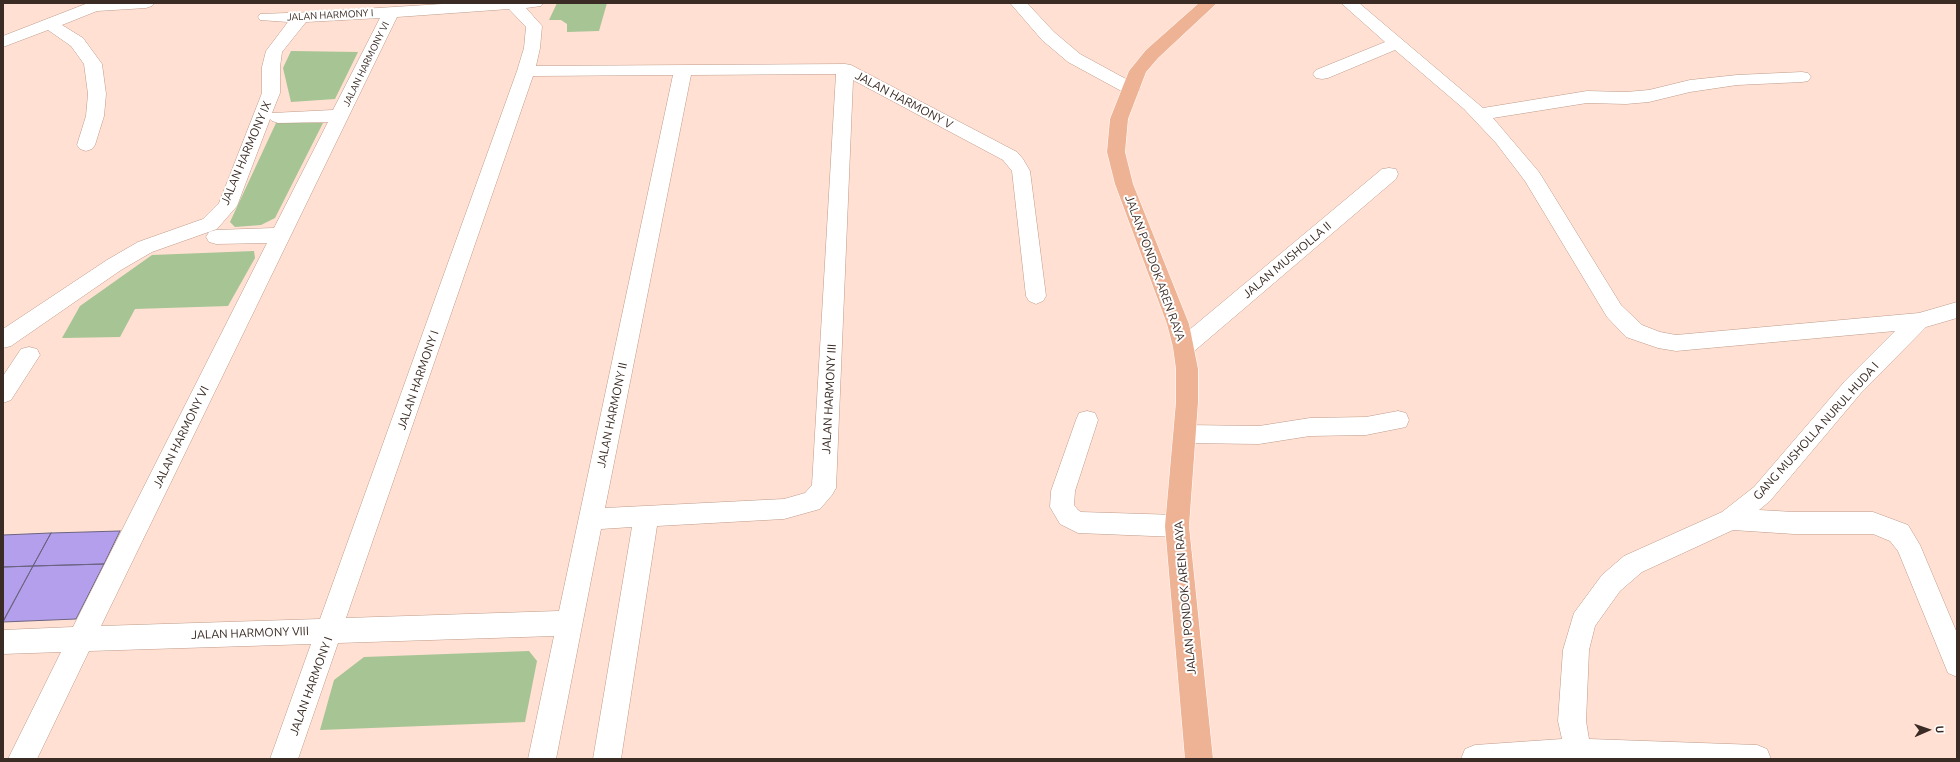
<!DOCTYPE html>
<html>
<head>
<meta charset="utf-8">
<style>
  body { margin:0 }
  #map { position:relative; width:1960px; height:762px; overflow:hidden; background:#ffe0d2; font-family:Ubuntu,sans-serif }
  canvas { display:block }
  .frame { position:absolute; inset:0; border:4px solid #3a2c25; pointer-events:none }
  .north { position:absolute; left:1908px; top:710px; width:40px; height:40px; -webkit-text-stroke:3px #fff; paint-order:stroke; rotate:88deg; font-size:11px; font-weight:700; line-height:16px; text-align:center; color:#3a2c25 }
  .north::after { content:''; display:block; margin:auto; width:14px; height:18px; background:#3a2c25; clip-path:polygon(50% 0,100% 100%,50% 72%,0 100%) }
</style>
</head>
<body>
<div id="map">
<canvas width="1960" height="762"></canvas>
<div class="frame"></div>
<div class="north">U</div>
</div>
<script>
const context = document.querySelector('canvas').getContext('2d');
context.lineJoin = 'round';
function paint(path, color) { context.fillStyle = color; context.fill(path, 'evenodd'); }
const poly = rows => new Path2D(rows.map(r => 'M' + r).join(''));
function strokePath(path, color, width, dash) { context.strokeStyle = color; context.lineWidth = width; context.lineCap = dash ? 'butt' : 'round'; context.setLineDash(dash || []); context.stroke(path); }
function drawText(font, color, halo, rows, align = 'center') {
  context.font = font + ' Ubuntu,sans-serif'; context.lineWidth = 4; context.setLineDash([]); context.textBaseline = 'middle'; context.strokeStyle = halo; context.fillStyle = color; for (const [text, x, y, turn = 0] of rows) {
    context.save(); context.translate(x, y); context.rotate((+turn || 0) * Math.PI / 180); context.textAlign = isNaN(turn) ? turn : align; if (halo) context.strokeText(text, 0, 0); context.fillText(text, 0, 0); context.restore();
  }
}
paint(poly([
  [557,3,607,3,599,31,567,32,567,24,561,20,549,20],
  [291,51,358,52,335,99,291,102,283,68],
  [276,123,323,123,275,218,261,225,235,227,230,222],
  [254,251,255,258,228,306,135,309,120,337,62,338,80,306,152,255],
  [529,651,537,661,525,722,320,730,334,680,364,657]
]), '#a6c494');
const building = poly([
  [120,531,104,564,33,566,51,533,120,531],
  [51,533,33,566,3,567,3,535,51,533],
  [104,564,76,619,3,622,33,566,104,564],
  [33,566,3,621,3,567,33,566]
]);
paint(building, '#b49fec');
strokePath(building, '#6b6382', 1);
const minor = poly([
  [88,3,154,3,152,6,146,8,97,11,62,25,83,38,102,64,106,94,104,116,95,145,92,149,86,151,80,149,77,145,86,116,88,94,84,64,71,46,48,30,3,47,3,36,88,3],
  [458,3,543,3,541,6,526,8,542,26,540,48,536,66,845,64,851,65,1017,152,1023,159,1030,171,1046,296,1043,301,1036,304,1029,301,1026,296,1012,171,1003,160,853,80,836,488,832,495,820,509,784,519,657,526,621,759,593,759,632,527,601,529,556,759,528,759,554,636,338,643,298,759,270,759,311,644,89,651,37,759,8,759,61,652,3,654,3,630,73,627,267,243,216,244,209,242,206,237,209,232,216,230,274,228,328,122,278,123,272,121,270,119,237,206,217,229,152,252,121,270,11,346,3,348,3,329,107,260,138,242,203,219,219,203,262,93,262,67,266,51,288,22,260,20,258,17,260,14,314,12,458,3],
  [509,9,526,27,524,48,517,71,320,619,101,626,397,17,509,9],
  [380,18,333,110,272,113,280,93,280,67,282,52,306,22,380,18],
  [836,74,812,485,805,493,784,499,605,508,691,75,836,74],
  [673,75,559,611,346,618,533,76,673,75],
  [1010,3,1027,3,1054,32,1080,54,1137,85,1140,89,1137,93,1131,95,1125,93,1068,62,1042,40,1010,3],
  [1341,3,1359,3,1483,108,1587,91,1626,92,1649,90,1690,80,1737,75,1802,72,1808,73,1811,77,1808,81,1802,82,1737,85,1690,92,1649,102,1626,104,1587,103,1493,118,1539,172,1621,305,1642,325,1660,332,1676,335,1919,313,1957,302,1957,318,1926,327,1861,393,1770,501,1759,510,1794,512,1873,512,1908,525,1920,545,1957,633,1957,677,1948,673,1898,551,1890,541,1873,534,1794,534,1733,530,1642,572,1620,591,1595,626,1589,650,1586,721,1589,739,1757,745,1767,749,1771,759,1461,759,1465,749,1475,745,1562,739,1558,721,1563,650,1574,613,1602,575,1624,556,1722,512,1754,487,1845,381,1895,331,1676,351,1658,348,1626,337,1607,317,1525,181,1496,143,1464,109,1395,50,1328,78,1322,79,1316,78,1313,74,1316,70,1385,42,1341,3],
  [1389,168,1396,169,1398,174,1396,179,1192,353,1184,355,1176,353,1173,347,1176,341,1382,169,1389,168],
  [29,347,37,349,40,355,11,400,3,403,3,376,21,349,29,347],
  [1087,411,1095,413,1098,420,1075,491,1074,505,1078,510,1081,512,1177,515,1186,518,1189,526,1186,534,1177,537,1078,533,1060,524,1050,507,1051,491,1076,420,1079,413,1087,411],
  [1398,411,1406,413,1409,420,1406,427,1366,435,1310,436,1259,444,1185,443,1177,441,1174,434,1177,427,1185,425,1259,426,1310,418,1366,417,1398,411]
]);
const major = poly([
  [1199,3,1217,3,1158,58,1146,72,1128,119,1125,152,1133,184,1189,324,1198,369,1198,402,1189,526,1213,759,1185,759,1165,526,1176,402,1176,369,1173,347,1167,324,1115,184,1107,152,1110,119,1129,71,1146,50,1199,3]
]);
strokePath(minor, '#be9b8a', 1);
strokePath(major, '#fff', 1);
paint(minor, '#fff');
paint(major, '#eeb295');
drawText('10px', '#3a2c25', '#fff', [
  ["JALAN HARMONY I",330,15,-3],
  ["JALAN HARMONY VI",366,64,-64]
]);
drawText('12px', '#3a2c25', '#fff', [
  ["JALAN HARMONY V",904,100,28],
  ["JALAN HARMONY IX",246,153,-67],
  ["JALAN MUSHOLLA II",1287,260,-40],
  ["JALAN PONDOK AREN RAYA",1155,268,70],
  ["JALAN HARMONY I",418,380,-71],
  ["JALAN HARMONY III",829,399,-87],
  ["JALAN HARMONY II",612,415,-78],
  ["GANG MUSHOLLA NURUL HUDA I",1816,431,-48],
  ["JALAN HARMONY VI",181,437,-64],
  ["JALAN PONDOK AREN RAYA",1185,598,-95],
  ["JALAN HARMONY VIII",250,633,-2],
  ["JALAN HARMONY I",311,686,-70]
]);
</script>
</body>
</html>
